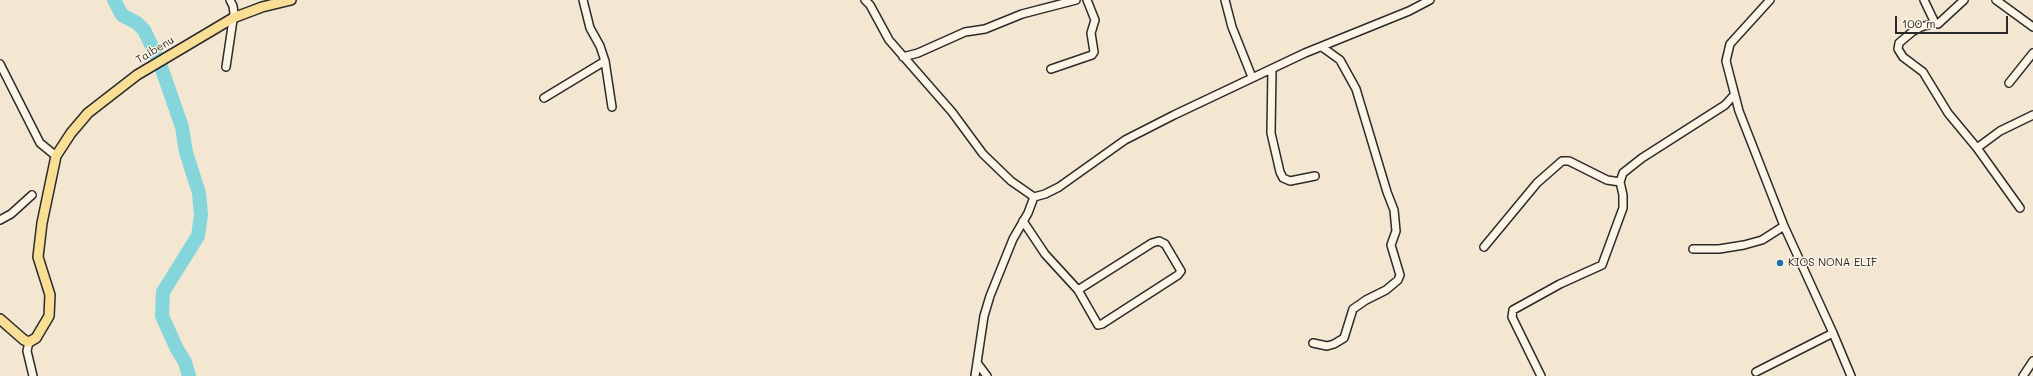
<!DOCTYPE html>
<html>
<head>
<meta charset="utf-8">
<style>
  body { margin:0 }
  #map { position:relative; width:2033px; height:376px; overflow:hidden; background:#f4e7d2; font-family:Mali,sans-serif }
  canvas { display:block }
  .scale { position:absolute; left:1895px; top:16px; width:113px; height:18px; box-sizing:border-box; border:2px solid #2b2b2b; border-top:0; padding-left:5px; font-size:12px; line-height:14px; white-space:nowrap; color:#2b2b2b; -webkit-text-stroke:3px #fcf5e5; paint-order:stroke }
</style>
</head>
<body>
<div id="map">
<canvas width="2033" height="376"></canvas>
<div class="scale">100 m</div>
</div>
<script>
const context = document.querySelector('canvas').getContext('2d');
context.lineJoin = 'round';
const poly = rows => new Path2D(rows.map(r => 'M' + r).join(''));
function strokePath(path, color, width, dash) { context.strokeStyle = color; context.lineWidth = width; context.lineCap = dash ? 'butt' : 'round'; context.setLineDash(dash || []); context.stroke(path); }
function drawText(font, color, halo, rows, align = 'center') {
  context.font = font + ' Mali,sans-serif'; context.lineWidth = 3; context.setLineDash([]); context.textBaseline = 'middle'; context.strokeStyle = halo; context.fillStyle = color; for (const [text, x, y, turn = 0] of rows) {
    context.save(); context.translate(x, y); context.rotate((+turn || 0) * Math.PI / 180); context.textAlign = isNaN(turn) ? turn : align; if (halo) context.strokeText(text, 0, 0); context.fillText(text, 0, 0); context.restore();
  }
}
strokePath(poly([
  [114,0,122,15,137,23,144,30,159,61,182,127,186,152,199,193,201,215,198,236,163,292,162,316,177,349,185,362,189,376]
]), '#85d6db', 14);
const minor = poly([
  [583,0,590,28,600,46,605,61,612,107],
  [865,0,870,5,889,40,952,112,983,154,1011,181,1034,197,1045,194,1059,187,1125,140,1174,115,1305,53,1409,11,1430,0],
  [1225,0,1232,27,1252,77],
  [1770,0,1730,44,1726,61,1739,111,1784,226,1833,333,1851,376],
  [1924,0,1935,23,1938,24,1964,0],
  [1996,0,2033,27],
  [1935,23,1921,27,1912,32,1899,43,1898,49,1903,57,1923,72,1948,113,1977,148,2000,131,2033,115],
  [903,57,918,53,965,32,985,29,1022,14,1076,0],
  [0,64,40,143,56,156],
  [226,67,234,13,233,6,230,0],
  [1051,69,1092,55,1094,52,1091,33,1095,20,1087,0],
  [1272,69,1271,133,1280,172,1283,178,1290,181,1315,176],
  [2009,83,2033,53],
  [544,98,605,61],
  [1977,148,2020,208],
  [0,220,11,214,32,195],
  [1023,221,1045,254,1078,290,1098,325,1102,324,1178,275,1181,271,1165,244,1159,241,1152,243,1078,290],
  [1484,247,1537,183,1562,161,1569,161,1607,180,1620,182],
  [1693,249,1719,249,1744,245,1762,240,1784,226],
  [29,342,27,351,33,376],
  [1313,343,1327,346,1334,344,1344,338,1353,309,1366,300,1386,290,1398,280,1400,275,1391,245,1396,231,1394,210,1387,192,1356,89,1340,60,1322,47],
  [978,364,987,376],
  [1756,372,1833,333],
  [975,376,984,316,990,296,1013,239,1028,213,1034,197],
  [1541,376,1512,317,1513,310,1560,284,1602,265,1623,208,1623,195,1620,182,1623,173,1642,158,1725,105,1734,95],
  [2023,376,2033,361]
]);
const major = poly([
  [0,319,24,340,29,342,36,338,49,316,50,295,38,257,42,223,56,156,71,133,88,113,137,75,233,18,262,7,291,0]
]);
strokePath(minor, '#2b2b2b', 10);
strokePath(major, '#2b2b2b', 12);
strokePath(minor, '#fcf5e5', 7);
strokePath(major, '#f9df96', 9);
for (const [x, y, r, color] of [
  [1780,263,4,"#1f6fb2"]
]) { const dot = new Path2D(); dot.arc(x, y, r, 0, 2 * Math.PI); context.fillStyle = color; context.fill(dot); strokePath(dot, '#fcf5e5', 1.5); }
drawText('11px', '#2b2b2b', '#fcf5e5', [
  ["Taibenu",155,50,-31]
]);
drawText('11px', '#2b2b2b', '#fcf5e5', [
  ["KIOS NONA ELIF",1788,263]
], 'left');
</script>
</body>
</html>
